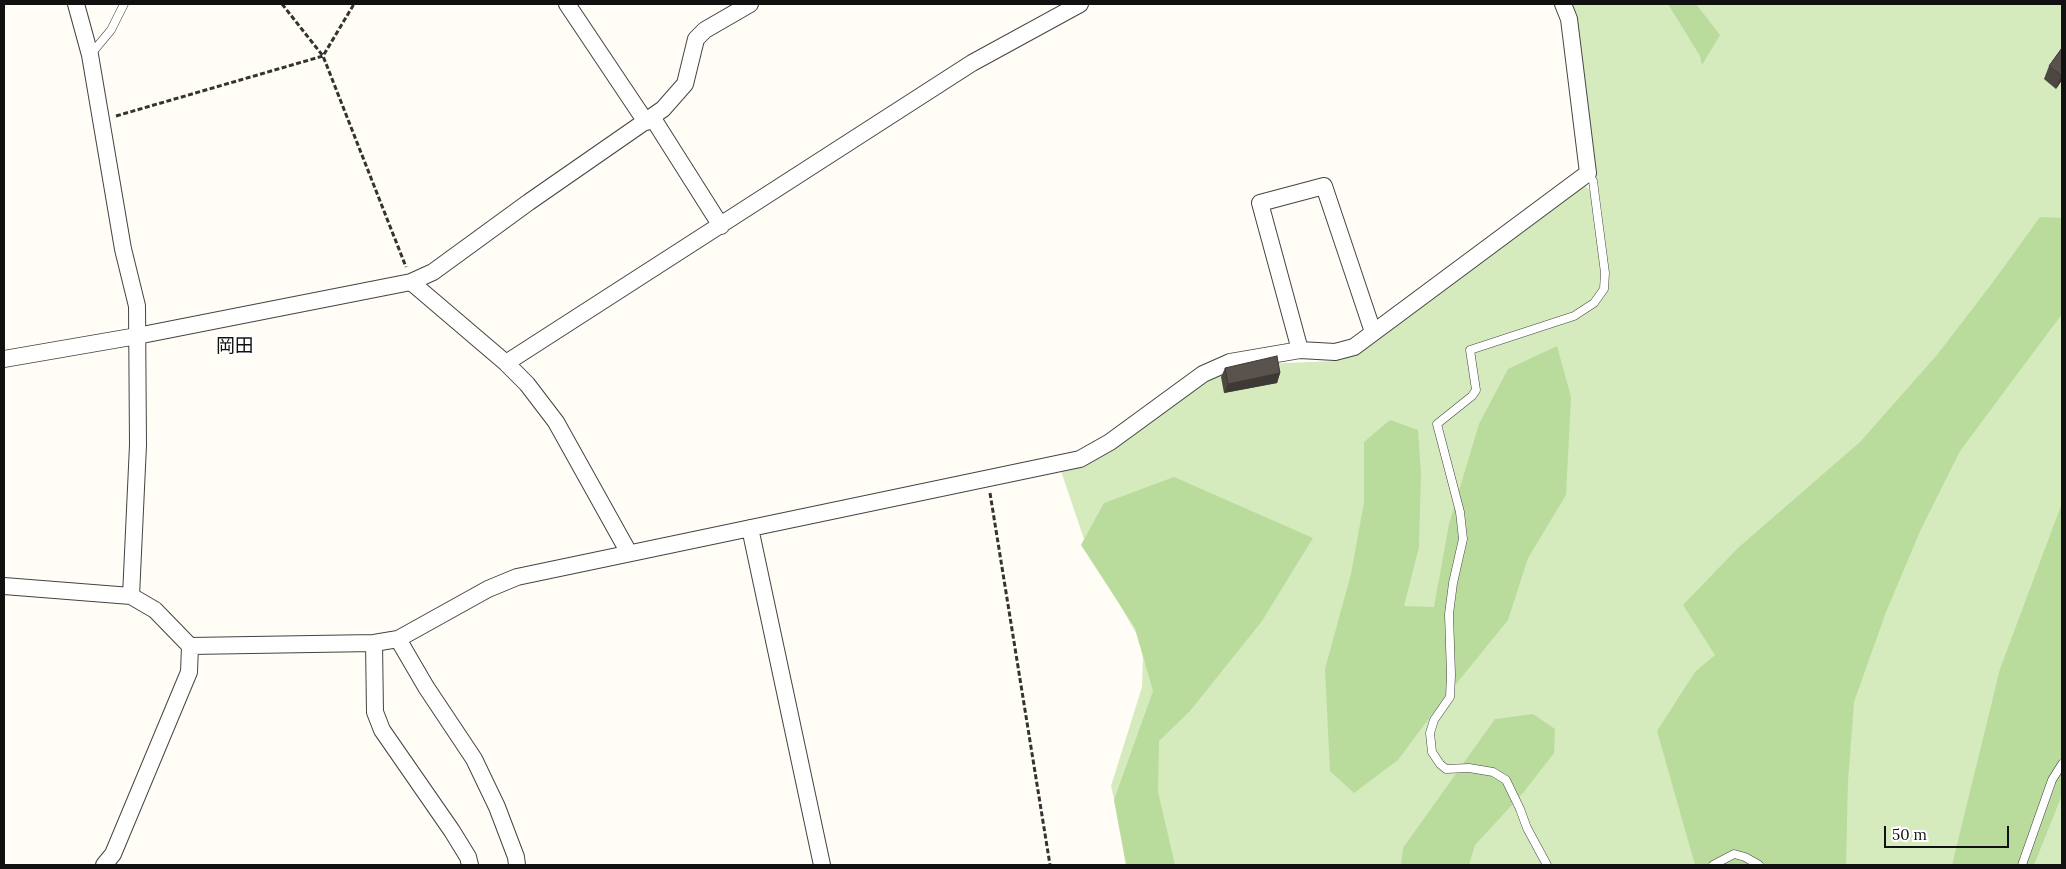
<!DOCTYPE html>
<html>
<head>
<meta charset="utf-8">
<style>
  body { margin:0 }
  #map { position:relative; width:2066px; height:869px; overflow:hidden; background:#fffdf5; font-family:Lora,serif }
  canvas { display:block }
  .frame { position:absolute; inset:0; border:5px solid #111; pointer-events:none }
  .scale { position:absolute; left:1884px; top:826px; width:125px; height:22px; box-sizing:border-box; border:2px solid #111; border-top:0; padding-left:6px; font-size:15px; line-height:18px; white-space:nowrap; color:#111; -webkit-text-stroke:4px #fff; paint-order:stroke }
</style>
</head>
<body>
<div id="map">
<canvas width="2066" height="869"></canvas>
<div class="frame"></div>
<div class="scale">50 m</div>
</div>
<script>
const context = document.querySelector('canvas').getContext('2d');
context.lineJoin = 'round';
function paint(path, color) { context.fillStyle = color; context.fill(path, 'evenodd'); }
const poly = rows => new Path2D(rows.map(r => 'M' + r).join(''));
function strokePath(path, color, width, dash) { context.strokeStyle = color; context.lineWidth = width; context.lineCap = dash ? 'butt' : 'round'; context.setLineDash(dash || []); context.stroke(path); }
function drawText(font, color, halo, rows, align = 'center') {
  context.font = font + ' Lora,"Noto Sans JP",serif'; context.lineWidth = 5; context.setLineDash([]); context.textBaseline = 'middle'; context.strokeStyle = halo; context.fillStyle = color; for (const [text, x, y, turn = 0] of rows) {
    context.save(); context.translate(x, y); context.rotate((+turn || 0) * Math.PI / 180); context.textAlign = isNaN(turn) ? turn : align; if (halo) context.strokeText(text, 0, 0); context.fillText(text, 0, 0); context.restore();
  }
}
paint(poly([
  [1573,4,2062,4,2062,865,1129,865,1111,786,1142,687,1143,657,1136,633,1087,548,1061,471,1176,391,1240,365,1334,361,1349,357,1581,186,1586,186,1590,191,1594,215,1602,214]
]), '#d5ebbd');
paint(poly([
  [1668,4,1696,4,1720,35,1702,65,1700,56],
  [2040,217,2062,218,2062,314,1960,451,1921,529,1886,612,1854,702,1848,781,1846,865,1695,865,1657,731,1695,672,1715,655,1683,605,1738,548,1860,442,1937,355,1993,282],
  [1557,346,1571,397,1566,495,1528,558,1508,620,1439,705,1398,760,1354,793,1330,771,1325,669,1351,574,1364,502,1364,442,1390,420,1418,430,1421,473,1419,547,1404,606,1434,607,1449,524,1479,424,1508,369],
  [1174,477,1313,538,1262,621,1190,711,1159,741,1158,792,1175,865,1126,865,1114,800,1153,691,1135,628,1081,545,1104,503],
  [2062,503,2062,795,2034,865,1952,865,2000,669],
  [1533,714,1555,729,1554,753,1523,793,1475,845,1469,865,1401,865,1403,848,1495,719]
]), '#b9dc9c');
const service = poly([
  [91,54,111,30,124,4],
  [1547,865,1527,828,1520,809,1506,780,1493,772,1469,768,1446,769,1440,764,1432,752,1430,733,1434,720,1450,697,1451,675,1449,614,1453,583,1463,539,1460,512,1437,424,1472,396,1476,390,1470,350,1574,316,1594,303,1604,289,1605,273,1593,181,1588,173],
  [1713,865,1734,854,1745,857,1759,865],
  [2022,865,2052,780,2062,764]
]);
const minor = poly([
  [76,4,90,55,123,249,137,306,138,445,131,596],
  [567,4,646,122],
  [652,117,721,226],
  [411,282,506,363,527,384,556,422,629,553],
  [1300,350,1260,203,1324,186,1373,332],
  [4,359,137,336,411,282,433,272,529,202,663,109,685,84,696,39,705,30,750,4],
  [506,363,972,63,1080,4],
  [750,528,822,865],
  [4,586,131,596,155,610,190,646,374,643,398,639,488,589,517,577,1080,459,1110,442,1203,374,1230,362,1300,350,1335,352,1354,347,1588,173,1569,19,1563,4],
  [398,639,426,687,474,759,497,807,516,857,517,865],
  [374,643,375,712,382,730,452,831,468,857,470,865],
  [104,865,113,854,189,672,190,646]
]);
strokePath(service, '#444', 9);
strokePath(minor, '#444', 18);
strokePath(poly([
  [282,4,323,56,406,267],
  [116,116,323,56,354,4],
  [990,493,1050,865]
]), '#333', 3, [5, 2.5]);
strokePath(service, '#fff', 8);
strokePath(minor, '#fff', 16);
paint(poly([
  [2062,48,2062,80,2056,89,2044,79,2049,66],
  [1225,368,1280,373,1277,383,1224,393,1221,377]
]), '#4d4742');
paint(poly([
  [2062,73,2062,80,2056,89,2061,75],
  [1280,373,1277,383,1224,393,1228,384]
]), '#3f3936');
const building = poly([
  [2062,48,2062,73,2061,75,2049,66,2062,48],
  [1277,356,1280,373,1228,384,1225,368,1277,356]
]);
paint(building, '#5a524d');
strokePath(building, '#3f3936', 1);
drawText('19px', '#111', '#fff', [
  ["岡田",235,347]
]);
</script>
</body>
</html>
